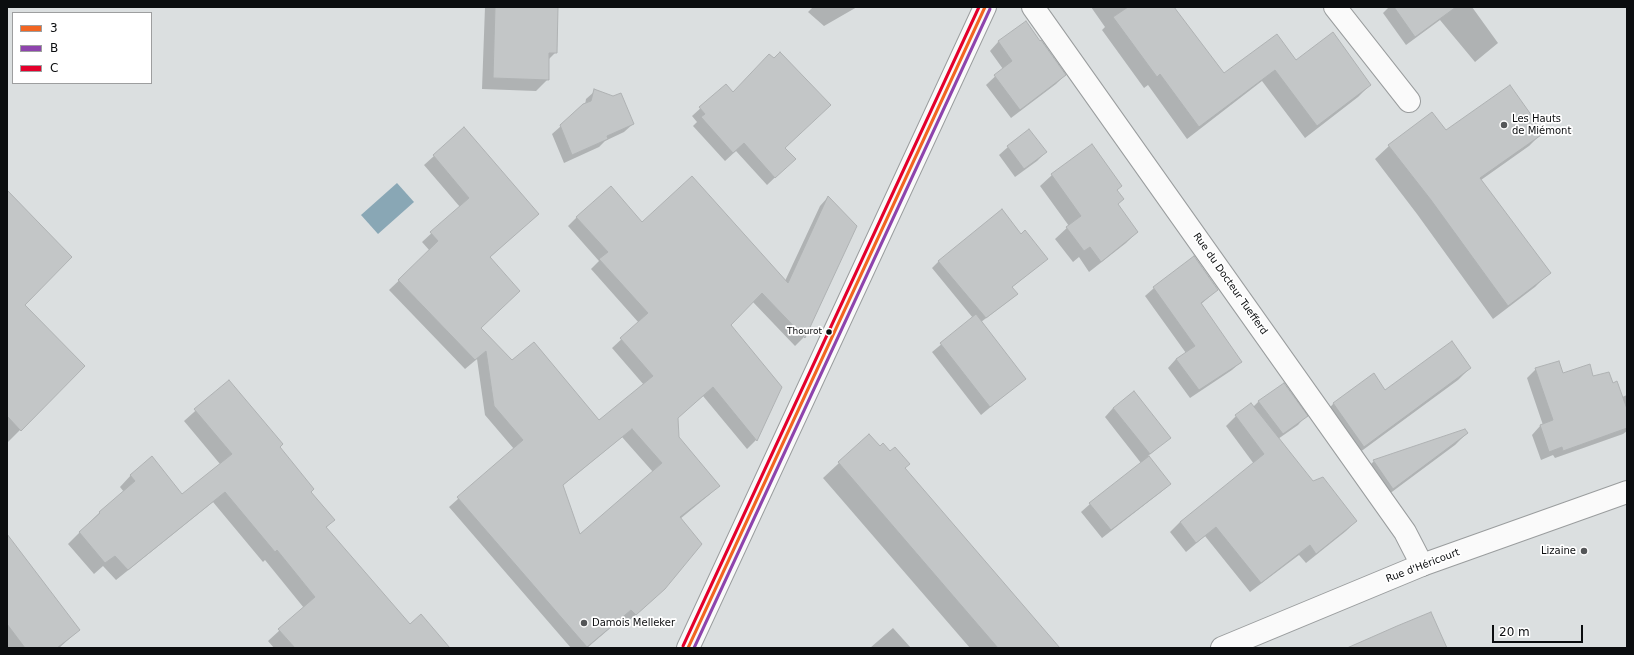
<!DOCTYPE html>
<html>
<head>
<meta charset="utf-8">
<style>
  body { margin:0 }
  #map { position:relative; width:1634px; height:655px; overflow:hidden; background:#dbdfe0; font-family:"DejaVu Sans",sans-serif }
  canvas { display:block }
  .frame { position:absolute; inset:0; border:8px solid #0b0d0f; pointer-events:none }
  .legend { position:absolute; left:12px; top:12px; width:140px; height:72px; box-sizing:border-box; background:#fff; border:1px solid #9d9e9f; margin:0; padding:5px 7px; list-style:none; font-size:12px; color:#0b0d0f }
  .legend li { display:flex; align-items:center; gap:8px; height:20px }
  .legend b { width:20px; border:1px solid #9d9e9f }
  .scale { position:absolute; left:1492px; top:625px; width:91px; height:18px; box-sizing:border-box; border:2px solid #0b0d0f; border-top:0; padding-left:5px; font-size:12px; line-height:14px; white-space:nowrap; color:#0b0d0f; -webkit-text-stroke:3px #fff; paint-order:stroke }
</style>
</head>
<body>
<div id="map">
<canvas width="1634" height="655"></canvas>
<div class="frame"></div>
<ul class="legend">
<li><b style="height:5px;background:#f26522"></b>3</li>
<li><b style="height:5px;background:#8e44ad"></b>B</li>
<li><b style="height:5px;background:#e4002b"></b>C</li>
</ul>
<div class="scale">20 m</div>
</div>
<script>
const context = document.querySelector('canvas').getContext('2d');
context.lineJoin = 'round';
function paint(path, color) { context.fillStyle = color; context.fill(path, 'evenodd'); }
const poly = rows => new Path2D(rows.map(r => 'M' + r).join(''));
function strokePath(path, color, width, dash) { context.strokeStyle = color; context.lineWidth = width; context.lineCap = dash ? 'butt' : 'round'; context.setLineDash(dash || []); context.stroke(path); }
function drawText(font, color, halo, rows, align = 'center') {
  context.font = font + ' "DejaVu Sans",sans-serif'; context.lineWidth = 3.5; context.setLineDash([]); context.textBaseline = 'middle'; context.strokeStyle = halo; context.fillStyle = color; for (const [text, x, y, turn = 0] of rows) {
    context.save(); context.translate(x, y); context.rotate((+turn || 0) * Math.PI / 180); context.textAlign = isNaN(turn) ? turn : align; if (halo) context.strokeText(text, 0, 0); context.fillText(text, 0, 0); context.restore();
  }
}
paint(poly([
  [397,183,414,202,378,234,361,215]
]), '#89a7b5');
paint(poly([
  [485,7,557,7,556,52,548,60,548,79,536,91,482,89],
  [813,7,857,7,824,26,808,12],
  [1091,7,1173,7,1224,75,1296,61,1370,85,1358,97,1305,138,1262,81,1187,139,1148,85,1144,88,1102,30,1105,27],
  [1389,7,1472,7,1498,43,1475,62,1440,20,1406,45,1383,13],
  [1025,23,1065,75,1056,84,1011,118,986,85,1003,69,990,51,998,42],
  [726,85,784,148,786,167,767,185,736,151,725,161,693,126,697,122,692,116],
  [595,91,633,124,624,132,605,141,599,147,564,163,552,134,585,105,586,99],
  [464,129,538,214,489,258,479,329,512,362,599,421,644,385,612,348,639,323,591,269,599,261,568,226,577,217,642,223,785,281,820,206,828,197,856,227,804,337,795,346,752,301,729,325,781,387,756,440,747,449,703,396,677,418,678,437,718,486,709,495,680,519,655,598,626,623,622,618,587,648,571,648,449,507,514,449,485,415,477,359,465,369,389,290,430,251,422,242,460,207,424,165],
  [622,437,653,472,580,536,562,486],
  [1446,132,1543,132,1529,146,1481,180,1549,273,1535,287,1493,319,1417,214,1375,159,1389,146],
  [1092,146,1116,190,1123,199,1117,205,1137,232,1126,243,1089,272,1079,257,1073,262,1055,239,1069,226,1040,186,1052,175],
  [1008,147,1046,152,1037,161,1015,177,999,155],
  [7,203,24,305,84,366,7,443],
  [1194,257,1217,290,1200,305,1241,362,1232,370,1190,398,1168,368,1176,359,1186,353,1145,296,1154,288],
  [939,261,1040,265,1012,287,1016,294,1010,300,981,322,1024,379,981,415,932,352,973,318,932,268],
  [1470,368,1458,380,1352,458,1322,416,1333,404,1374,374,1384,391],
  [1536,369,1562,374,1593,377,1612,384,1622,397,1627,395,1627,431,1623,434,1555,458,1553,455,1541,460,1532,435,1540,426,1543,425,1527,378],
  [229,381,278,447,310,492,333,520,326,528,410,626,448,648,274,648,268,641,304,608,265,560,263,562,213,502,116,580,103,566,94,574,68,544,100,512,124,492,120,487,131,475,182,496,220,464,184,421],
  [1259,401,1306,416,1298,425,1278,439,1313,482,1356,521,1346,531,1306,563,1299,555,1250,592,1205,536,1186,552,1170,532,1180,522,1254,464,1226,426,1236,416,1253,407],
  [1113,408,1169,438,1148,456,1170,484,1161,492,1102,538,1081,512,1090,504,1141,463,1105,417],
  [1465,430,1467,433,1455,445,1381,500,1362,473,1374,461],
  [869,435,880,447,904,469,1058,648,970,648,823,478],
  [7,541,79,630,59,648,7,648],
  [893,628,911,648,870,648]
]), '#0003');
const building = poly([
  [495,7,558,7,557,53,549,53,549,80,493,78,495,7],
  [1128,7,1174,7,1224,73,1277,34,1296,60,1333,32,1371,85,1317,126,1275,70,1199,127,1160,74,1157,77,1113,17,1128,7],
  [1394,7,1456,7,1415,37,1394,7],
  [1026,21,1040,41,1041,40,1066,75,1020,110,994,75,1012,61,998,41,1026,21],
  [780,52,831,105,785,148,796,159,775,178,744,143,733,153,701,117,705,114,699,107,726,84,733,92,769,54,774,58,780,52],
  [1510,85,1544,133,1480,178,1551,273,1508,306,1431,200,1388,145,1432,112,1446,130,1510,85],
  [594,89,613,96,621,93,634,124,607,136,608,139,572,155,560,125,583,104,591,101,594,89],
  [464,127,539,214,490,257,520,291,481,328,512,360,534,342,599,420,653,376,620,338,648,313,599,259,608,252,576,217,611,186,642,222,692,176,788,283,828,196,857,226,805,338,762,293,731,325,782,387,757,441,713,387,678,418,679,437,720,486,680,517,702,544,665,589,636,615,631,610,587,647,457,497,523,440,494,406,486,351,475,360,398,280,438,241,430,232,469,198,433,155,464,127],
  [632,429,662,463,580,534,563,485,632,429],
  [1029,129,1047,152,1024,169,1007,146,1029,129],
  [1092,144,1122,186,1117,190,1124,199,1118,204,1138,232,1101,262,1090,247,1084,251,1066,227,1081,216,1051,174,1092,144],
  [7,190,72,257,25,305,85,366,21,431,7,416,7,190],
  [1002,209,1021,234,1025,230,1048,259,1012,287,1018,294,986,318,938,261,1002,209],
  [1194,256,1218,290,1201,303,1242,362,1199,390,1176,359,1195,346,1153,287,1194,256],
  [976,314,1026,379,990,407,940,343,976,314],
  [1452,341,1471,368,1364,447,1333,403,1374,373,1385,390,1452,341],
  [1559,361,1563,373,1590,364,1593,376,1609,372,1613,383,1617,381,1627,409,1627,428,1563,451,1562,447,1549,452,1540,425,1553,420,1535,368,1559,361],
  [229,380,283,444,280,447,314,489,311,492,335,520,326,527,410,624,421,614,450,648,295,648,278,629,315,597,277,550,275,552,225,492,128,570,115,556,105,563,79,532,100,513,99,512,135,481,130,475,152,456,182,494,232,454,194,409,229,380],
  [1284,383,1308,416,1283,434,1258,401,1284,383],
  [1134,391,1171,438,1150,454,1113,408,1134,391],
  [1251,403,1313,481,1323,477,1357,521,1316,554,1310,545,1261,583,1216,527,1196,543,1180,522,1264,454,1235,415,1251,403],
  [1465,429,1468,433,1393,489,1373,460,1465,429],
  [869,434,880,446,883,443,890,451,895,447,910,464,905,468,1060,648,998,648,838,462,869,434],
  [1149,456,1171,484,1111,530,1089,503,1149,456],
  [7,534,80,630,57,648,25,648,7,624,7,534],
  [1431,612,1447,648,1347,648,1397,626,1431,612]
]);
paint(building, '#c3c6c7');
strokePath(building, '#afb2b3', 1);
const minor = poly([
  [1033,7,1405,532,1422,565],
  [1335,7,1409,101]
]);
const tertiary = poly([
  [688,648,985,7],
  [1222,648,1422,565,1627,492]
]);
strokePath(minor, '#9a9d9e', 24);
strokePath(tertiary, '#9a9d9e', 24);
strokePath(minor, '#fafafa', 22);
strokePath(tertiary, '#fafafa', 22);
strokePath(poly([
  [688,648,985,7]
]), '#f26522', 3);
strokePath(poly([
  [694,648,990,9]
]), '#8e44ad', 3);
strokePath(poly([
  [683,646,979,7]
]), '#e4002b', 3);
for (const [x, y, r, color] of [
  [1504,125,4,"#545658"],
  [829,332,3.5,"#0b0d0f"],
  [1584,551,4,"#545658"],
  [584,623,4,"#545658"]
]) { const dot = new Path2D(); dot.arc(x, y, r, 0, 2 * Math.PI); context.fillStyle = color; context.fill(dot); strokePath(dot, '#fff', 1.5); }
drawText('9px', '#0b0d0f', '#fff', [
  ["Thourot",822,332]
], 'right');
drawText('10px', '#0b0d0f', '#fff', [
  ["Les Hauts",1512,119],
  ["de Miémont",1512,131],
  ["Lizaine",1576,551,"right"],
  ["Damois Melleker",592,623]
], 'left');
drawText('10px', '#0b0d0f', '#fff', [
  ["Rue du Docteur Tuefferd",1230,284,55],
  ["Rue d'Héricourt",1423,566,-21]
]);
</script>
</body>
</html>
